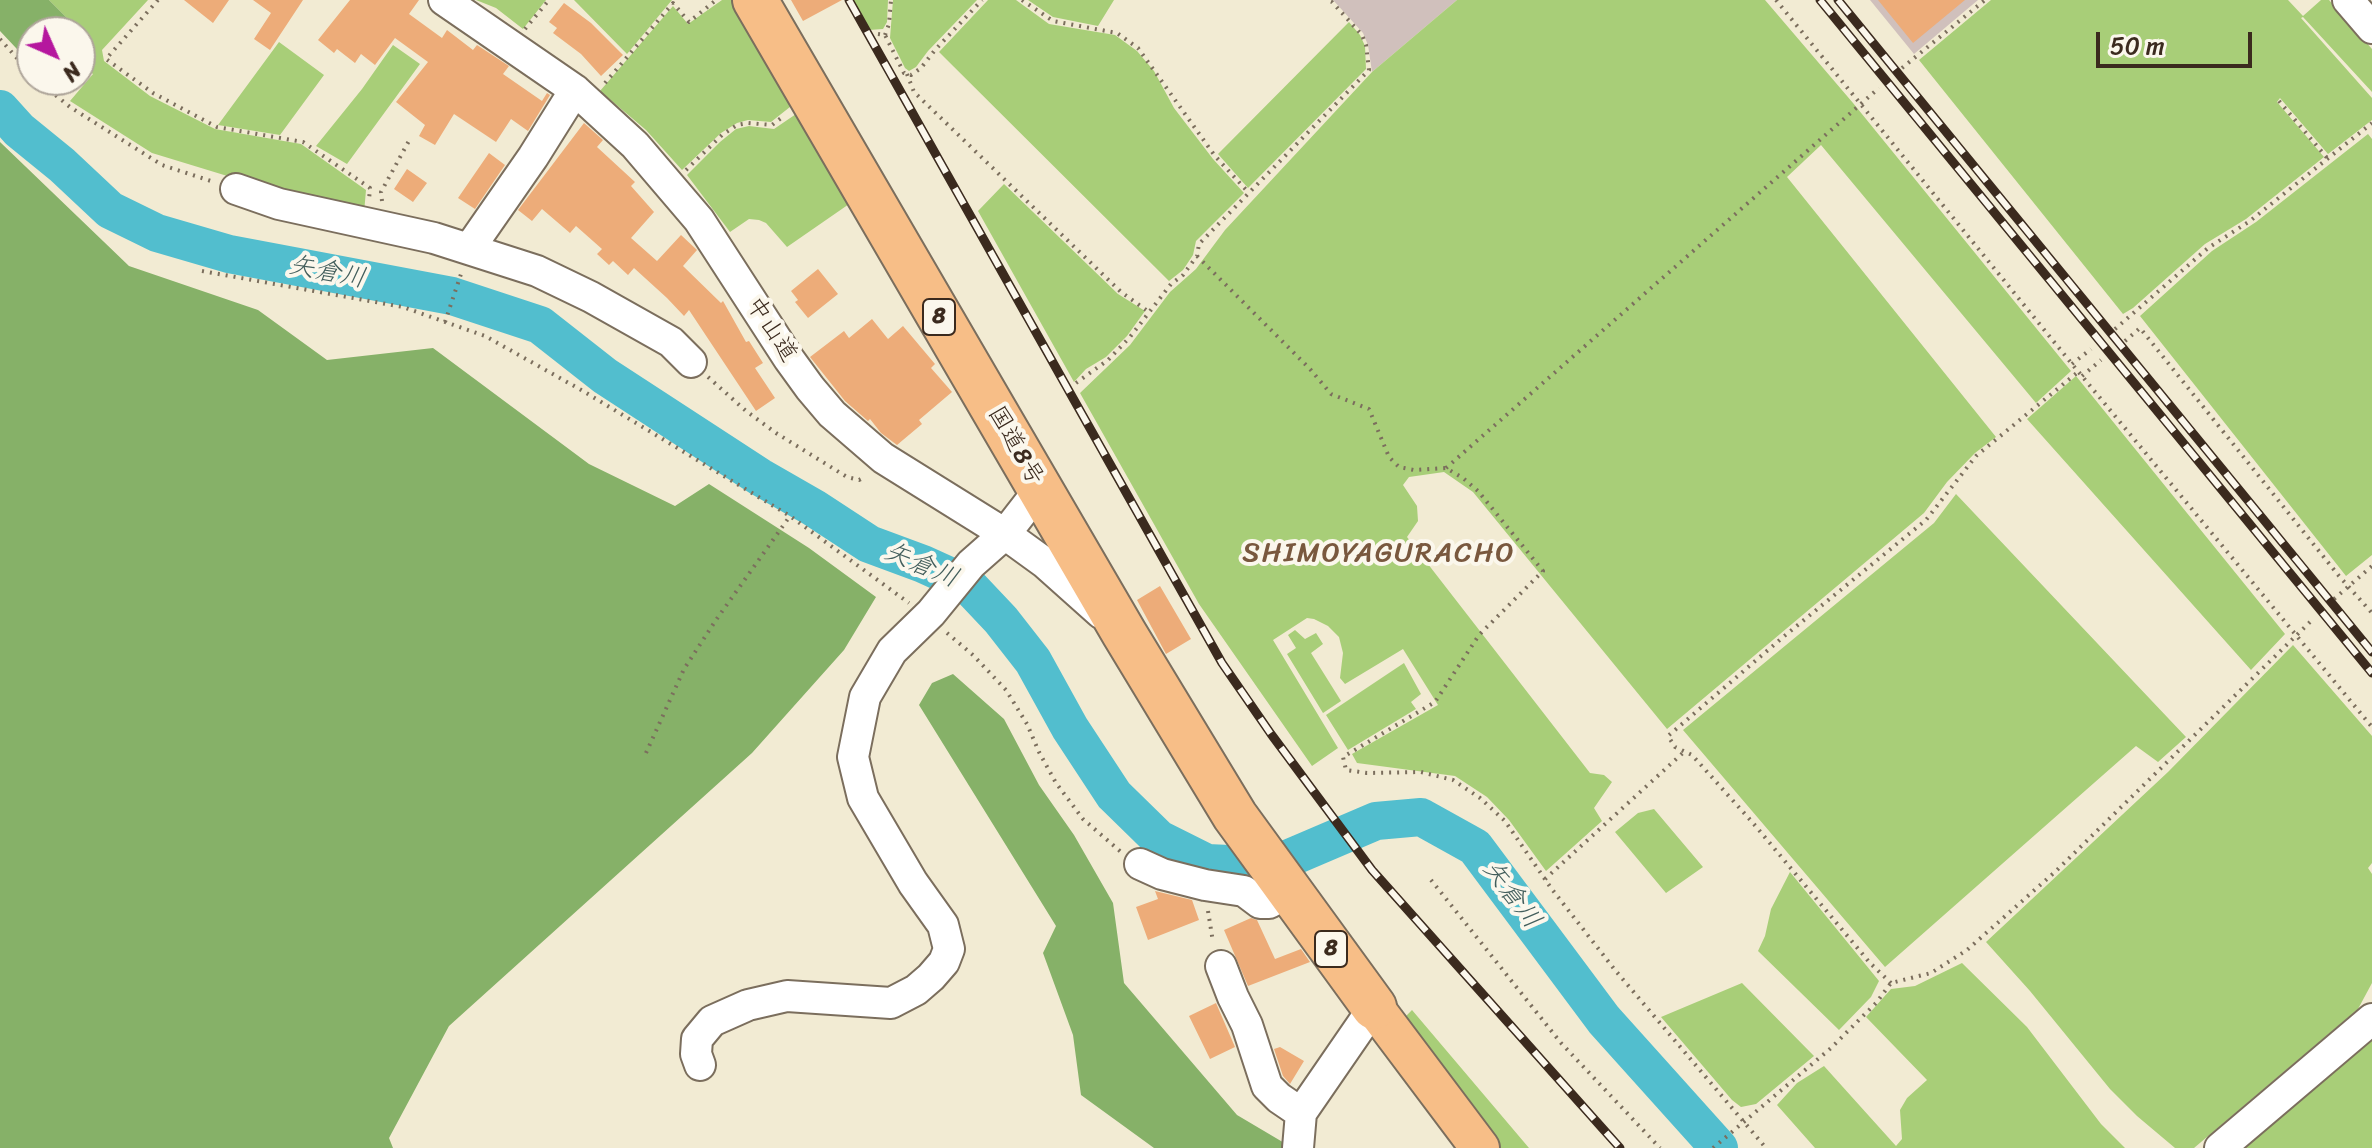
<!DOCTYPE html>
<html>
<head>
<meta charset="utf-8">
<style>
  body { margin:0 }
  #map { position:relative; width:2372px; height:1148px; overflow:hidden; background:#f2ebd3; font-family:Sriracha,sans-serif }
  canvas { display:block }
  .north { position:absolute; left:16px; top:16px; width:80px; height:80px; box-sizing:border-box; background:#fbf7ec; border:2px solid #aea59a; border-radius:50%; rotate:135deg; font-size:22px; font-weight:700; line-height:32px; text-align:center; color:#3b2a1e }
  .north::after { content:''; display:block; margin:auto; width:28px; height:36px; background:#b5179e; clip-path:polygon(50% 0,100% 100%,50% 72%,0 100%) }
  .scale { position:absolute; left:2096px; top:32px; width:156px; height:36px; box-sizing:border-box; border:4px solid #3b2a1e; border-top:0; padding-left:10px; font-size:24px; line-height:28px; white-space:nowrap; color:#3b2a1e; -webkit-text-stroke:6px #fbf7ec; paint-order:stroke }
</style>
</head>
<body>
<div id="map">
<canvas width="2372" height="1148"></canvas>
<div class="north">N</div>
<div class="scale">50 m</div>
</div>
<script>
const context = document.querySelector('canvas').getContext('2d');
context.lineJoin = 'round';
function paint(path, color) { context.fillStyle = color; context.fill(path, 'evenodd'); }
const poly = rows => new Path2D(rows.map(r => 'M' + r).join(''));
function strokePath(path, color, width, dash) { context.strokeStyle = color; context.lineWidth = width; context.lineCap = dash ? 'butt' : 'round'; context.setLineDash(dash || []); context.stroke(path); }
function drawText(font, color, halo, rows, align = 'center') {
  context.font = font + ' Sriracha,"Klee One",sans-serif'; context.lineWidth = 8; context.setLineDash([]); context.textBaseline = 'middle'; context.strokeStyle = halo; context.fillStyle = color; for (const [text, x, y, turn = 0] of rows) {
    context.save(); context.translate(x, y); context.rotate((+turn || 0) * Math.PI / 180); context.textAlign = isNaN(turn) ? turn : align; if (halo) context.strokeText(text, 0, 0); context.fillText(text, 0, 0); context.restore();
  }
}
paint(poly([
  [1333,0,1457,0,1372,72,1368,45,1363,33],
  [1870,0,1978,0,1914,54]
]), '#d0c0bc');
paint(poly([
  [49,0,148,0,102,50,104,61,150,96,215,129,301,144,366,190,364,213,247,182,152,153,70,101,93,74,80,63,80,32,73,32,74,25],
  [476,0,546,0,523,29,496,8],
  [574,0,672,0,627,54],
  [722,0,736,0,795,103,771,122,748,120,737,123,721,133,682,170,646,130,600,91,673,6,688,24],
  [853,0,888,0,887,22,883,29,869,30],
  [893,0,977,0,928,51,916,67,909,71,905,68,890,38],
  [988,0,1016,0,1049,24,1115,35,1137,51,1154,71,1174,108,1213,159,1244,193,1196,241,1193,255,1183,270,1169,281,939,52],
  [1028,0,1114,0,1098,26,1053,17],
  [1457,0,1765,0,1853,103,2071,371,2036,403,1821,145,1787,177,1996,437,1975,453,1947,482,1924,513,1667,729,1473,492,1444,472,1409,477,1403,485,1417,506,1418,521,1407,537,1590,773,1604,775,1612,782,1594,808,1602,821,1546,871,1509,820,1487,797,1455,776,1357,763,1352,754,1438,705,1403,649,1345,684,1340,678,1343,653,1339,637,1328,626,1314,619,1307,618,1273,640,1338,748,1312,766,1199,604,1080,393,1130,345,1170,292,1196,269,1225,230,1372,72],
  [1991,0,2288,0,2303,16,2321,0,2329,0,2372,49,2372,92,2303,17,2301,18,2372,98,2372,120,2328,154,2280,98,2277,102,2324,157,2246,219,2205,244,2133,308,2123,314,1919,60],
  [1349,22,1360,35,1365,46,1366,69,1248,188,1218,154],
  [279,42,324,75,280,135,218,125],
  [393,45,420,64,347,164,316,146,362,89],
  [799,112,852,202,787,247,766,223,759,220,749,219,730,232,687,175,720,142,736,129,749,126,774,129],
  [2368,134,2372,139,2372,555,2346,576,2140,316,2212,251,2256,222],
  [1004,184,1118,294,1145,311,1127,336,1106,357,1086,369,1074,382,978,211],
  [2076,376,2285,634,2251,670,2027,419],
  [1956,494,2186,737,2158,762,2136,746,1885,967,1683,730,1934,523],
  [1295,630,1305,639,1316,633,1323,644,1311,653,1341,701,1323,713,1287,654,1296,648,1288,635],
  [2293,645,2372,736,2372,863,2368,868,2372,874,2372,983,2358,1009,2194,1148,2175,1148,2137,1116,2110,1089,2030,991,1986,942,2168,772],
  [1404,663,1421,694,1411,702,1416,709,1348,750,1326,715],
  [1654,809,1703,867,1666,893,1615,832,1638,813],
  [1790,872,1879,981,1871,997,1839,1030,1758,951,1765,936,1771,909],
  [1962,963,2027,1027,2101,1124,2125,1148,1815,1148,1777,1105,1797,1083,1824,1066,1896,1146,1902,1139,1900,1110,1907,1098,1927,1080,1866,1017,1891,989,1915,986],
  [1742,983,1814,1056,1756,1104,1741,1107,1732,1100,1661,1017],
  [1412,1010,1529,1148,1499,1148,1496,1145,1402,1020],
  [2372,1031,2372,1148,2239,1148]
]), '#a8ce78');
paint(poly([
  [0,0,49,0,74,25,73,32,32,32,32,65,0,31],
  [0,142,129,266,258,310,327,360,433,348,589,464,675,506,709,484,809,548,876,597,844,650,752,753,449,1026,389,1138,393,1148,0,1148],
  [953,674,1004,719,1039,785,1074,835,1113,903,1124,983,1237,1115,1286,1144,1289,1148,1154,1148,1081,1095,1073,1035,1043,953,1056,926,919,705,932,683]
]), '#86b168');
strokePath(poly([
  [0,109,19,130,62,165,110,210,157,233,229,254,452,296,540,325,605,376,760,477,814,508,869,544,923,564,967,584,1001,620,1033,661,1070,728,1114,795,1159,839,1207,863,1251,865,1287,859,1376,821,1421,817,1475,847,1604,1020,1719,1148]
]), '#52bece', 38);
paint(poly([
  [184,0,229,0,213,23],
  [253,0,303,0,270,50,254,39,271,13],
  [350,0,419,0,409,14,442,38,447,30,473,50,477,45,509,66,503,74,542,101,547,93,550,95,528,131,511,119,496,142,454,114,435,145,419,136,425,125,396,102,428,62,395,38,375,65,361,54,355,63,337,49,334,53,318,40],
  [791,0,842,0,803,21],
  [1878,0,1965,0,1913,43],
  [564,3,591,23,623,55,601,76,581,54,553,33,557,28,549,22],
  [584,123,603,140,597,147,635,182,631,186,654,212,631,238,657,261,681,235,697,250,683,266,721,303,723,301,746,342,749,341,763,363,755,368,775,398,756,411,689,310,684,316,667,298,634,268,628,275,613,261,609,265,597,254,602,249,576,226,570,233,542,209,532,221,518,210],
  [489,153,505,165,475,209,458,198],
  [407,169,427,183,413,202,394,189],
  [818,269,838,294,808,318,795,302,798,300,791,291],
  [872,319,888,339,903,326,935,364,931,368,952,392,919,420,922,424,897,445,881,433,870,419,868,421,845,401,810,357,844,331,849,338],
  [1160,586,1191,639,1166,654,1137,600],
  [1155,891,1192,900,1199,920,1148,940,1136,907,1158,899],
  [1251,918,1257,920,1275,959,1301,949,1310,962,1248,986,1224,930],
  [1216,1003,1235,1047,1210,1059,1189,1016],
  [1280,1047,1304,1061,1290,1084,1283,1076,1274,1049]
]), '#edac79');
const minor = poly([
  [444,0,575,90,635,145,699,220,789,359,810,388,832,414,883,458,1005,534,1045,563,1101,613],
  [2348,0,2372,28],
  [236,189,279,204,434,238,537,271,591,297,671,342,691,362],
  [469,249,533,157,575,90],
  [1140,864,1162,874,1205,885,1244,891,1260,903,1269,903,1288,892],
  [1221,966,1233,997,1247,1025,1267,1086,1279,1098,1301,1113],
  [700,1065,696,1054,697,1039,712,1021,748,1005,787,996,891,1003,916,990,931,977,944,962,949,949,943,925,913,883,863,798,853,757,865,697,892,651,931,613,971,564,1005,534,1040,489],
  [1298,1148,1301,1113,1374,1007],
  [2220,1148,2372,1019]
]);
const major = poly([
  [1374,1007,1480,1148]
]);
const highway = poly([
  [755,0,1124,633,1235,816,1374,1007]
]);
strokePath(minor, '#7b6e5d', 34);
strokePath(major, '#7b6e5d', 42);
strokePath(highway, '#7b6e5d', 48);
strokePath(poly([
  [158,0,106,59,153,93,217,127,303,142,370,188,369,200],
  [1022,0,1053,21,1117,33,1138,48,1215,156,1249,193],
  [1776,0,2072,364,2372,727],
  [525,29,549,0],
  [878,34,885,35,904,73,911,75,921,68,935,50,982,0],
  [885,35,889,24,891,0],
  [0,39,32,75],
  [1902,68,1985,0],
  [907,74,914,92,1121,292,1149,312],
  [37,80,70,107,162,165,214,182],
  [605,83,673,3,689,22,716,0],
  [2279,101,2328,159],
  [686,170,722,135,737,125,748,123,772,125,785,115],
  [382,201,381,192,410,139],
  [1197,256,1310,369,1331,394,1369,409,1389,457,1399,467,1414,470,1446,468,1463,478,1478,491,1543,571,1479,635,1435,702,1343,757,1346,770,1367,773,1421,772,1453,780,1480,798,1505,821,1551,888,1615,970,1766,1148],
  [202,271,403,307,485,336,583,391,790,516,909,603],
  [445,322,462,271],
  [2115,329,2208,248,2250,221,2372,123],
  [2125,341,2140,328,2339,576,2372,613],
  [2072,364,2091,349],
  [2082,376,2101,360],
  [708,377,746,411,776,433,847,477,859,480,865,477],
  [1076,383,1108,360,1130,337,1171,284,1183,275,1197,256,1199,244,1369,70,1366,45,1362,35,1332,2,1327,0],
  [1446,468,1879,88],
  [2334,599,2372,566],
  [947,633,973,655,1006,690,1027,724,1039,752,1056,783,1083,819,1121,852],
  [646,753,684,669,716,620,790,516],
  [1545,879,1685,751],
  [1431,880,1561,1043,1660,1148],
  [1208,911,1213,942],
  [1891,983,1870,963,1753,823,1692,755,1675,747,1668,736,1782,638,1926,520,1976,456,2078,372],
  [1713,1148,1831,1048,1876,1003,1891,983,1931,973,1967,950,2056,871,2310,622]
]), '#7b6e5d', 4, [2, 6]);
strokePath(minor, '#fff', 30);
strokePath(major, '#f7be87', 38);
strokePath(highway, '#f7be87', 44);
const rail = poly([
  [849,0,1222,663,1271,734,1372,870,1620,1148],
  [1820,0,2372,673],
  [1838,0,2372,652]
]);
strokePath(rail, '#3b2a1e', 9);
strokePath(rail, '#fbf7ec', 6, [18]);
for (const [x, y, w] of [
  [939,317,32],
  [1331,949,32]
]) { const box = new Path2D(); box.roundRect(x - w / 2, y - 18, w, 36, 6); context.fillStyle = '#fbf7ec'; context.fill(box); strokePath(box, '#3b2a1e', 2); }
drawText('bold 22px', '#3b2a1e', null, [
  ["8",939,317],
  ["8",1331,949]
]);
drawText('24px', '#3b2a1e', '#fbf7ec', [
  ["中山道",771,330,57],
  ["国道8号",1015,446,60]
]);
drawText('italic 26px', '#435e5c', '#fbf7ec', [
  ["矢倉川",327,273,11],
  ["矢倉川",921,566,23],
  ["矢倉川",1511,895,53]
]);
context.letterSpacing = '2px';
drawText('28px', '#79583e', '#fbf7ec', [
  ["SHIMOYAGURACHO",1379,554]
]);
context.letterSpacing = '0px';
</script>
</body>
</html>
